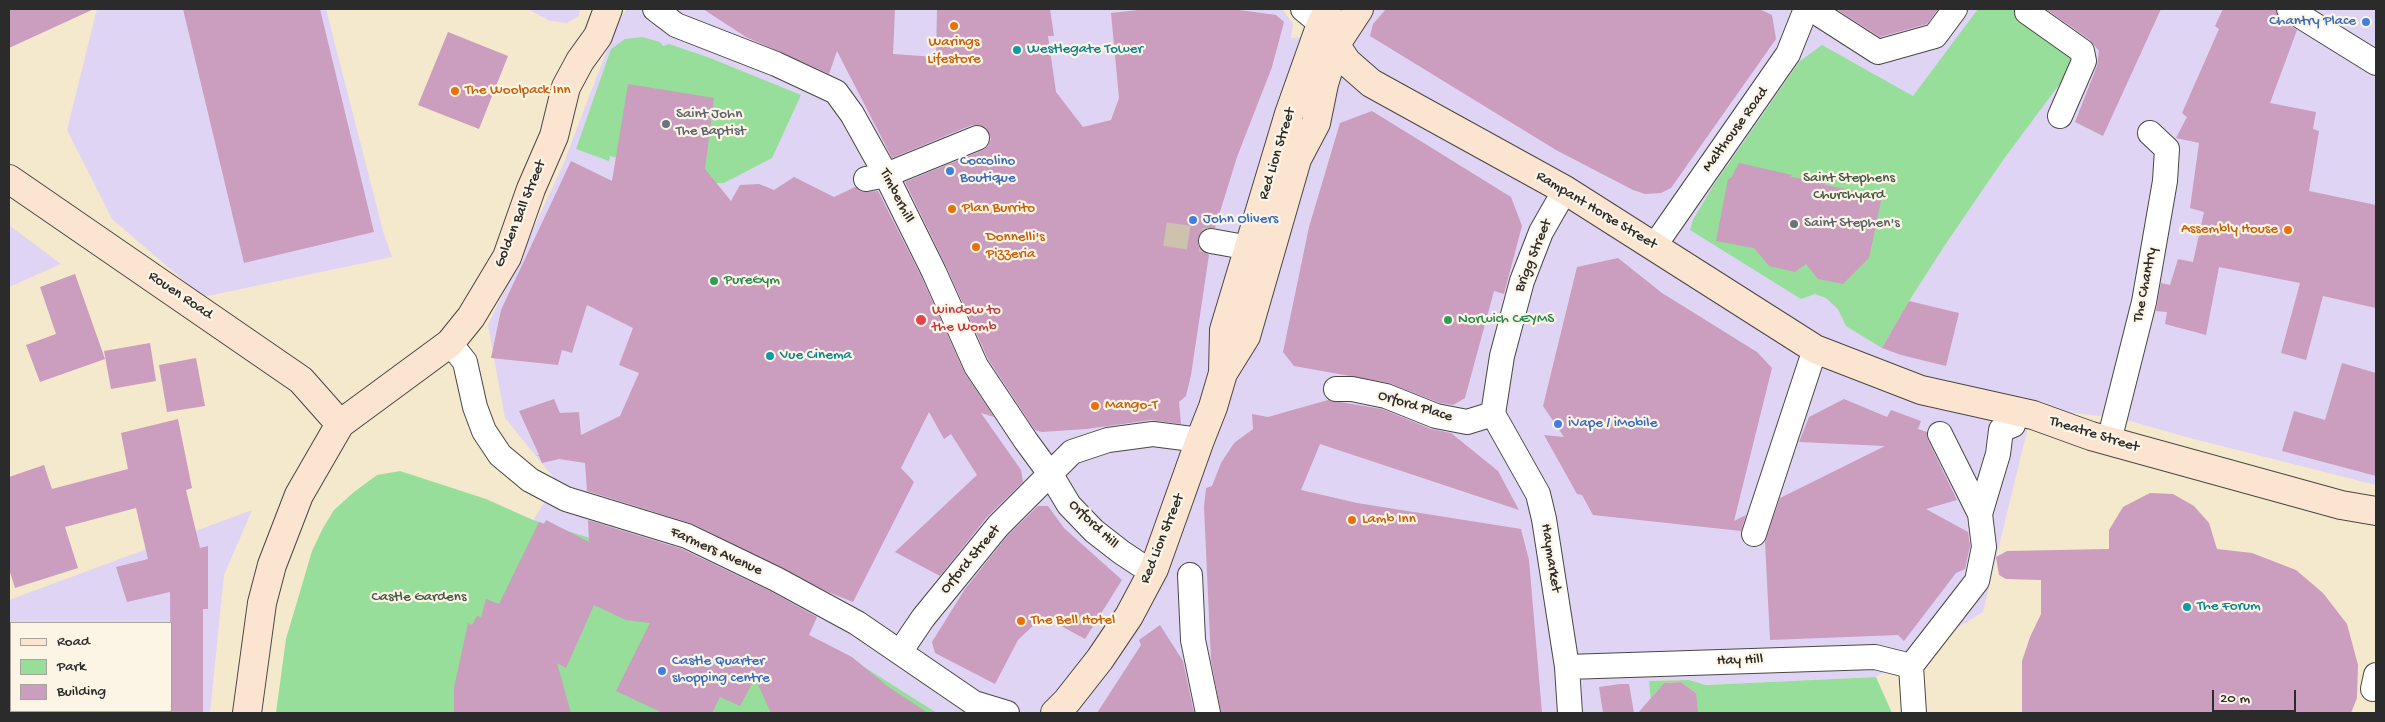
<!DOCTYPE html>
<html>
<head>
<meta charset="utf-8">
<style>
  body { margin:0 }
  #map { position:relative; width:2385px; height:722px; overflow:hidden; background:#f4e8cd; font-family:"Gochi Hand",sans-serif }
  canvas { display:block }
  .frame { position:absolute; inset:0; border:10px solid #2b2b2b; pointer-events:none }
  .legend { position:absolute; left:10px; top:622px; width:162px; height:90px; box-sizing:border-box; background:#fcf5e5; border:1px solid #a8a49b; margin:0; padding:6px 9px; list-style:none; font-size:15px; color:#2b2b2b }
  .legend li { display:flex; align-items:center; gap:10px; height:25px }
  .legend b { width:25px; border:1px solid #a8a49b }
  .scale { position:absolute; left:2212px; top:690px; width:84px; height:22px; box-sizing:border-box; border:2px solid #2b2b2b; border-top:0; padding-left:6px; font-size:15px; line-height:18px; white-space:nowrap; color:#2b2b2b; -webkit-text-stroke:4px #fcf5e5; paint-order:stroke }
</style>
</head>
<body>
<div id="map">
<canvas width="2385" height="722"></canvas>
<div class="frame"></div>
<ul class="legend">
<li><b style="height:6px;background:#fce5d0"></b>Road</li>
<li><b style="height:14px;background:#96de99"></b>Park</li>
<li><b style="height:14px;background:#cb9dbe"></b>Building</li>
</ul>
<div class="scale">20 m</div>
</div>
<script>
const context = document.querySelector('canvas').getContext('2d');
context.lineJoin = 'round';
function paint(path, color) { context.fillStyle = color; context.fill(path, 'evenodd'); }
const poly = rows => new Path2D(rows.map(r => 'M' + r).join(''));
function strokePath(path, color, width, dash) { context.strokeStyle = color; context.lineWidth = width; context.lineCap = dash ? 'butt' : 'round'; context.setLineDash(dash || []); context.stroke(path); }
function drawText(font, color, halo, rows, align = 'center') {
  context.font = font + ' "Gochi Hand",sans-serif'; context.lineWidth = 4.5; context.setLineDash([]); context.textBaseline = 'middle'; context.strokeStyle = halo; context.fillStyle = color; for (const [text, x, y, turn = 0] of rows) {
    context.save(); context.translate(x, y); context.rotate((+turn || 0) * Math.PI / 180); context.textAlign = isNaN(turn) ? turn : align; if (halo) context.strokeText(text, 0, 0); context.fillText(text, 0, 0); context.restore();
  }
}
paint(poly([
  [97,9,326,9,383,231,392,257,203,297,112,219,67,130],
  [528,9,580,9,579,16,567,23,550,21],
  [627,9,1279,9,1283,10,1293,24,1291,38,1351,34,1345,9,2376,9,2376,485,2186,437,2120,418,2055,411,2033,406,1983,612,1876,677,1706,685,1689,680,1649,681,1653,713,355,713,500,573,557,482,505,418,488,325,563,165,616,26],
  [9,225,61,264,9,287],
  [252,510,224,575,210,713,49,713,48,711,171,711,171,623,11,623,11,630,9,624,9,600]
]), '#e0d4f4');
paint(poly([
  [1978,9,2012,9,2079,58,2003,160,1945,245,1909,301,1882,348,1846,326,1838,309,1826,298,1815,294,1801,299,1690,230,1693,220,1713,186,1800,61,1822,45,1913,96],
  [642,37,660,42,663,46,669,44,710,58,801,95,772,158,724,183,698,183,626,160,610,156,609,161,576,149,611,49,625,39],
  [400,471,486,499,533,520,659,560,842,653,937,713,276,713,286,639,312,551,323,528,334,510,354,492,377,475],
  [1876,677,1892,713,1696,713,1696,693,1681,682,1664,683,1652,697,1652,713,1649,681,1689,680,1706,685]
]), '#96de99');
paint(poly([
  [9,9,94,9,9,48],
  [183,9,320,9,374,232,244,263],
  [703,9,895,9,893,54,936,57,937,9,1050,9,1054,36,1048,36,1056,92,1083,127,1111,120,1119,98,1111,13,1147,9,1232,9,1276,15,1284,22,1272,67,1237,157,1215,228,1206,228,1198,238,1198,245,1202,251,1209,255,1191,375,1186,396,1179,402,1181,424,1151,420,1086,429,1042,432,1035,430,988,359,946,266,905,182,983,150,988,146,991,139,986,128,979,125,972,125,892,158,837,51,829,74,746,37],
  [1386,9,1759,9,1772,15,1776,39,1671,188,1661,193,1645,194,1633,190,1556,150,1370,36,1373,24],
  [1836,9,1938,9,1927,24,1880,37],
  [2046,9,2161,9,2103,136,2075,122,2097,66,2099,51,2090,40],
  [2223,9,2275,9,2281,20,2297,30,2270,103,2316,112,2313,129,2319,131,2309,191,2376,205,2376,308,2323,296,2306,360,2281,353,2300,283,2219,267,2206,335,2165,324,2167,312,2156,311,2161,283,2170,285,2178,259,2193,262,2204,212,2190,208,2199,143,2176,138,2187,117,2182,113,2219,29,2215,26],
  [448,32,508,56,479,129,418,105],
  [628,84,714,98,705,169,731,201,740,185,759,184,774,190,794,177,834,197,855,187,862,192,878,191,922,278,964,372,994,417,981,413,1021,470,1023,482,987,517,940,576,895,552,977,475,951,434,944,439,929,412,901,468,914,482,853,602,828,592,693,524,587,491,585,463,559,459,542,463,539,456,536,456,539,455,519,411,554,399,560,413,579,412,581,435,620,416,639,373,619,365,633,328,587,305,572,353,562,350,558,365,491,358,501,310,571,161,612,181],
  [1372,111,1511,197,1522,226,1504,294,1494,291,1465,398,1453,405,1440,403,1389,383,1294,366,1283,352,1309,227,1340,123],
  [1739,163,1792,175,1791,177,1825,182,1825,185,1882,196,1869,258,1843,284,1818,279,1806,264,1795,272,1769,266,1754,248,1716,241,1728,179,1731,178],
  [1618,258,1662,293,1757,352,1772,368,1734,521,1746,515,1741,531,1593,515,1582,495,1577,494,1544,435,1564,437,1543,406,1577,267],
  [75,274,105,359,40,382,26,345,56,334,40,287],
  [1909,301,1959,313,1946,366,1901,355,1882,348],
  [150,343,156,381,111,389,104,351],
  [196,358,205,406,167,412,159,365],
  [2342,363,2376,373,2376,476,2282,451,2294,411,2325,420],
  [1844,399,1887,417,1891,410,1921,421,1918,429,1927,432,1928,440,1957,500,1926,509,1968,532,1970,546,1965,569,1956,573,1904,641,1898,635,1770,640,1765,542,1780,498,1885,446,1799,442,1809,417],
  [1328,400,1382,409,1431,429,1451,433,1498,471,1519,510,1320,444,1301,490,1357,503,1521,529,1529,560,1542,713,1221,713,1211,660,1204,507,1206,488,1212,486,1221,463,1234,443,1253,429,1252,414,1268,417],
  [178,419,192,488,186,490,200,548,208,546,208,609,203,609,203,713,171,713,170,592,127,602,116,567,148,559,136,508,65,527,78,568,15,588,9,569,9,477,44,465,52,489,128,469,121,433],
  [2150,493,2173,494,2194,506,2209,523,2217,549,2252,553,2296,570,2323,593,2347,624,2358,665,2357,698,2351,713,2022,713,2022,661,2030,637,2041,614,2041,580,2006,579,1999,575,1996,557,2007,551,2109,549,2109,530,2123,507],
  [1038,506,1048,506,1064,528,1122,580,1085,639,1043,616,1018,640,995,684,935,653,932,642,965,589,1008,535],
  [546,520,589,542,588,520,682,549,770,591,817,617,809,635,852,657,887,686,928,713,771,713,755,678,740,706,720,697,712,713,663,713,616,691,650,623,626,620,594,605,566,668,557,663,571,713,454,713,454,688,468,623,472,625,477,616,481,617,486,599,499,604,539,522,544,524],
  [1160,625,1183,661,1194,713,1097,713,1141,645,1139,640],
  [1681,682,1696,693,1698,713,1638,713,1664,683],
  [1620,684,1629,684,1634,713,1603,713,1599,687]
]), '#cb9dbe');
strokePath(poly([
  [1165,234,1211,241]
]), '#ccc2ad', 24, [24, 12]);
const street = poly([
  [655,9,676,25,776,64,836,92,852,114,886,175,934,272,976,366,1026,441,1051,475,1069,505,1094,531,1121,552,1139,564,1154,569],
  [1303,9,1321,24],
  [1811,9,1878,52,1935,36,1955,9],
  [2027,9,2027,12,2082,51,2084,61,2060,116],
  [2289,9,2376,63],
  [866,179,886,175,977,138],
  [1211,241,1250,248],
  [1655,245,1788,54,1806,9],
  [450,343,465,362,475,407,484,431,500,455,530,480,566,499,687,536,776,579,857,623,974,703,1007,713],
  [1336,389,1352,389,1386,396,1436,416,1467,422,1493,414],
  [1493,414,1538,494,1544,519,1567,667,1570,713],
  [1493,414,1502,356,1522,281,1541,232,1565,190],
  [1940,434,1980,514],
  [2109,441,2144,302,2165,181,2167,149,2150,133],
  [1754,534,1815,349],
  [1190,575,1193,640,1208,713],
  [900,652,923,618,998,526,1072,452,1108,440,1153,434,1200,440],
  [1567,667,1875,657,1911,666],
  [2373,689,2376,675],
  [1914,713,1911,666,1977,581,1984,547,1980,514,1998,454,2001,430,2013,425]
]);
const secondary = poly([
  [1321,24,1347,62,1371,83,1565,190,1815,349,1921,390,2033,415,2091,436,2341,505,2376,511],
  [9,179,301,380,340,424],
  [1223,373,1246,336,1297,159,1316,123,1324,84,1336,44,1359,9],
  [247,713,262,603,272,565,299,495,340,424,450,343,471,317,507,257,531,189,554,136,566,87,580,61,598,36,608,9],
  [1055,713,1067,701,1100,659,1129,616,1154,569,1200,440,1213,407,1223,373,1224,330,1289,114,1321,24,1327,12]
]);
strokePath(street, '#494743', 26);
strokePath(secondary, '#494743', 30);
strokePath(street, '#fff', 24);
strokePath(secondary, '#fce5d0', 28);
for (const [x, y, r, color] of [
  [2366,22,5,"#3f7fe0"],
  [954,26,5,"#e8710a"],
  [1017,50,5,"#0f9aa8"],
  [455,91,5,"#e8710a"],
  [666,124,5,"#6b7280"],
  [950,171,5,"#3f7fe0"],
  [952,209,5,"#e8710a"],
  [1193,220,5,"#3f7fe0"],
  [1794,224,5,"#6b7280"],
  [2288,230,5,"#e8710a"],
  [976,247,5,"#e8710a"],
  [714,281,5,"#2e9e5b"],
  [921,320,6,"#e0444e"],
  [1448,320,5,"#2e9e5b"],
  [770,356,5,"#0f9aa8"],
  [1095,406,5,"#e8710a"],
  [1558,424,5,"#3f7fe0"],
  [1352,520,5,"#e8710a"],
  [2187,607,5,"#0f9aa8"],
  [1021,621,5,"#e8710a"],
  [662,671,5,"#3f7fe0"]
]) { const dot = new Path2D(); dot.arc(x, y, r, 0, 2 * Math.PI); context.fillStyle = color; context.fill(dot); strokePath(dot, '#fcf5e5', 2); }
drawText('15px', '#366cbe', '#fcf5e5', [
  ["Chantry Place",2356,22,"right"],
  ["Coccolino",960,162],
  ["Boutique",960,179],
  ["John Olivers",1203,220],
  ["iVape / iMobile",1568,424],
  ["Castle Quarter",672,662],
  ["shopping centre",672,679]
], 'left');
drawText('15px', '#c56008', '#fcf5e5', [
  ["Warings",954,43,"center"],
  ["Lifestore",954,60,"center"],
  ["The Woolpack Inn",465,91],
  ["Plan Burrito",962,209],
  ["Assembly House",2278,230,"right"],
  ["Donnelli's",986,238],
  ["Pizzeria",986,255],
  ["Mango-T",1105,406],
  ["Lamb Inn",1362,520],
  ["The Bell Hotel",1031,621]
], 'left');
drawText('15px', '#0d838f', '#fcf5e5', [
  ["Westlegate Tower",1027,50],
  ["Vue Cinema",780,356],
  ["The Forum",2197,607]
], 'left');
drawText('15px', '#5b616d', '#fcf5e5', [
  ["Saint John",676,115],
  ["The Baptist",676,132],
  ["Saint Stephen's",1804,224]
], 'left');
drawText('15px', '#2b2b2b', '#fcf5e5', [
  ["Malthouse Road",1736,130,-54],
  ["Red Lion Street",1278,154,-73],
  ["Timberhill",896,196,63],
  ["Rampant Horse Street",1596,211,31],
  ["Golden Ball Street",521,214,-68],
  ["Brigg Street",1534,256,-68],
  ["The Chantry",2146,285,-79],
  ["Rouen Road",180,296,34],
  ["Orford Place",1415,407,17],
  ["Theatre Street",2094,435,17],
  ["Orford Hill",1093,525,44],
  ["Red Lion Street",1163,539,-68],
  ["Farmers Avenue",716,552,24],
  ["Haymarket",1550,558,81],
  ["Orford Street",971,560,-50],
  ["Hay Hill",1740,661,-2]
]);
drawText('15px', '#465846', '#fcf5e5', [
  ["Saint Stephens",1849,179],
  ["Churchyard",1849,196],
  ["Castle Gardens",419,598]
]);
drawText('15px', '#27864d', '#fcf5e5', [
  ["PureGym",724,281],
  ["Norwich CEYMS",1458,320]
], 'left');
drawText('15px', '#be3a42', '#fcf5e5', [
  ["Window to",932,311],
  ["the Womb",932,328]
], 'left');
</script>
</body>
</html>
